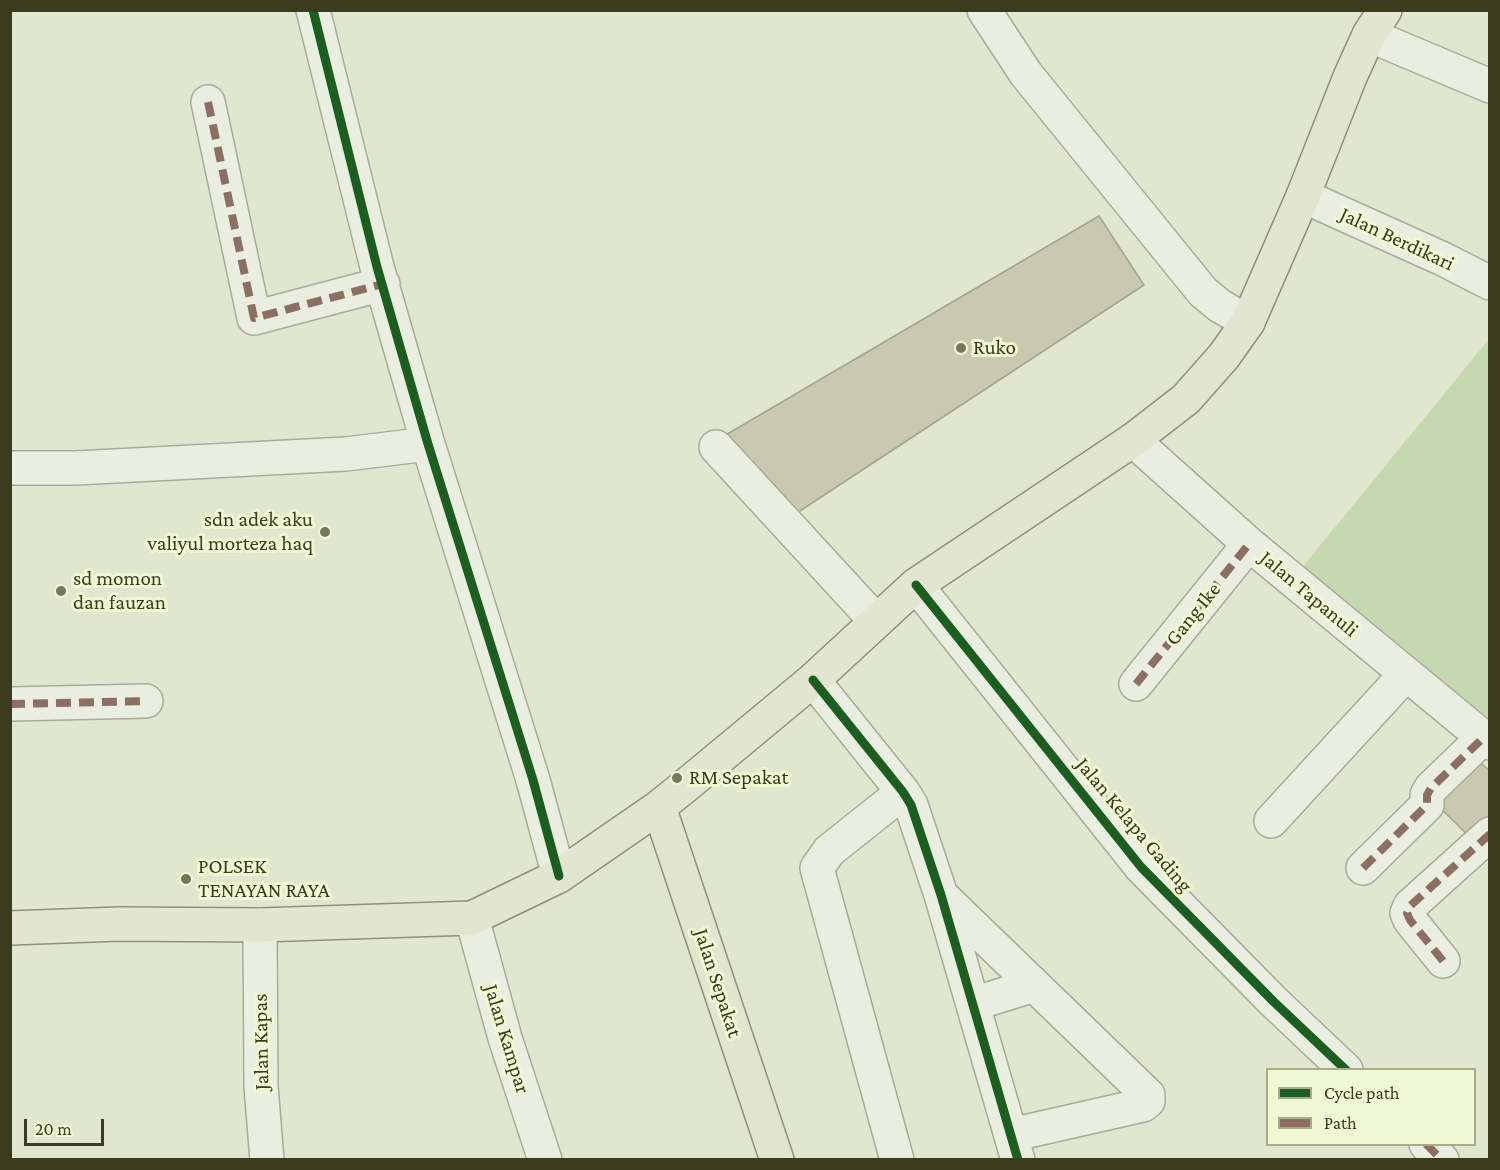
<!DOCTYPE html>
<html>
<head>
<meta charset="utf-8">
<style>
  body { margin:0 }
  #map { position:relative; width:1500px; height:1170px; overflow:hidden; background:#e1e6ce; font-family:"Crimson Pro",serif }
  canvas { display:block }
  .frame { position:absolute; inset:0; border:12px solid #3b3b1d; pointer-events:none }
  .legend { position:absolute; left:1266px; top:1068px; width:210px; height:78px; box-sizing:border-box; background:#f0f7d3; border:2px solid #a8ac8a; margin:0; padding:8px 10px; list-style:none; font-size:18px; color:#3b3b1d }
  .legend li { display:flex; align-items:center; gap:12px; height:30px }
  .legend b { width:30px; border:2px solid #a8ac8a }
  .scale { position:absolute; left:24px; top:1119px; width:80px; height:27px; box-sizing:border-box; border:3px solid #3b3b1d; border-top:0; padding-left:8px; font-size:18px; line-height:21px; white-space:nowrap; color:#3b3b1d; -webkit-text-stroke:4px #f0f7d3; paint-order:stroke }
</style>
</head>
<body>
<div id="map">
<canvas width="1500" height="1170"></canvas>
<div class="frame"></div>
<ul class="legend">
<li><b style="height:8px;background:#1b5e20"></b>Cycle path</li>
<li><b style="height:8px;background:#8d6e63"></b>Path</li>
</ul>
<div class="scale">20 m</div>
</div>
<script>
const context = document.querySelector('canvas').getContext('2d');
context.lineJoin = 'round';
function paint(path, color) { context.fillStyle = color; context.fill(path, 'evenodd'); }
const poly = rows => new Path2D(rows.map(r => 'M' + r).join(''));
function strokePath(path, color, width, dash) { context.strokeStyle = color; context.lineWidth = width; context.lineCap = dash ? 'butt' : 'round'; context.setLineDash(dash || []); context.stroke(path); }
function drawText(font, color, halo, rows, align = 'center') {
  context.font = font + ' "Crimson Pro",serif'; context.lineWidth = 6; context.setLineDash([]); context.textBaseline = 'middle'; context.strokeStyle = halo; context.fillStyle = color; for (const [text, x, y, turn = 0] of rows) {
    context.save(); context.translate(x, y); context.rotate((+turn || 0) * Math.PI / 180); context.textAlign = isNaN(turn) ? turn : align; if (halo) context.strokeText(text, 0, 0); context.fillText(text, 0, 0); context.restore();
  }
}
paint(poly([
  [1489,339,1489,729,1300,570]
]), '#c4d9af');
const building = poly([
  [1099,216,1144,285,777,526,724,436,1099,216],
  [1475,758,1490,771,1490,828,1476,843,1429,797,1475,758]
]);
paint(building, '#c8c9ae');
strokePath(building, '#a4a58d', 1.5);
const minor = poly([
  [313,10,377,267,428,444,533,780,559,876],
  [984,10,1026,74,1203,292,1220,306,1248,322],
  [1369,35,1490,86],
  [208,102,254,318,383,284],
  [1303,196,1443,259,1490,283],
  [1133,440,1249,544,1490,743],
  [716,447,876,621],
  [10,468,76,468,346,454,428,444],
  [916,585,1141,867,1273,1001,1346,1070],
  [813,680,903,792,911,805,941,895,1018,1160],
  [1136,684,1249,544],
  [10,704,146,701],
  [1271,821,1406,674],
  [1363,868,1427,805,1427,795,1431,788,1483,738],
  [943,897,1148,1095,1148,1101,1143,1105,1011,1135],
  [472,918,505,1038,545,1160],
  [260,925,261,1086,267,1160],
  [1443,961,1410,920,1407,913,1410,906,1490,834],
  [973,1004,1034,985],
  [1426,1144,1442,1160],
  [897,1160,817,868,829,851,903,792]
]);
const major = poly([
  [659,807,777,1160],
  [10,928,119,924,260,925,472,918,559,876,659,807,684,787,813,680,916,585,1133,440,1186,399,1224,356,1248,322,1303,196,1350,77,1369,35,1385,10]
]);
strokePath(minor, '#a8ab96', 36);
strokePath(major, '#8e907d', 36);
strokePath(minor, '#eaeee0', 33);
strokePath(major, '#e2e6d1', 33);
strokePath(poly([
  [208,102,254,318,383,284],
  [1136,684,1249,544],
  [10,704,146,701],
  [1363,868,1427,805,1427,795,1431,788,1483,738],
  [1443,961,1410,920,1407,913,1410,906,1490,834],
  [1426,1144,1442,1160]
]), '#8d6e63', 8, [15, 8]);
strokePath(poly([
  [313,10,377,267,428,444,533,780,559,876],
  [916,585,1141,867,1273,1001,1346,1070],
  [813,680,903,792,911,805,941,895,1018,1160]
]), '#1b5e20', 9);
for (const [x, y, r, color] of [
  [961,348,6,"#75775b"],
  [325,532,6,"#75775b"],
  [61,591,6,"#75775b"],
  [677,778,6,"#75775b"],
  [186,879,6,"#75775b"]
]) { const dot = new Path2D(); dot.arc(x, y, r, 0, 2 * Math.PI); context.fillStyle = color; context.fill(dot); strokePath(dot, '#f0f7d3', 2); }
drawText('21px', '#3b3b1d', '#f0f7d3', [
  ["Jalan Berdikari",1397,239,25],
  ["Jalan Tapanuli",1309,594,40],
  ["Gang Ike",1193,614,-51],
  ["Jalan Kelapa Gading",1134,825,50],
  ["Jalan Sepakat",718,983,72],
  ["Jalan Kampar",507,1039,73],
  ["Jalan Kapas",261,1042,-91]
]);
drawText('21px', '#3b3b1d', '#f0f7d3', [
  ["Ruko",973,348],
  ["sdn adek aku",313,520,"right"],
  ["valiyul morteza haq",313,544,"right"],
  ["sd momon",73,579],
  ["dan fauzan",73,603],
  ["RM Sepakat",689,778],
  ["POLSEK",198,867],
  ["TENAYAN RAYA",198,891]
], 'left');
</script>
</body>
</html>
